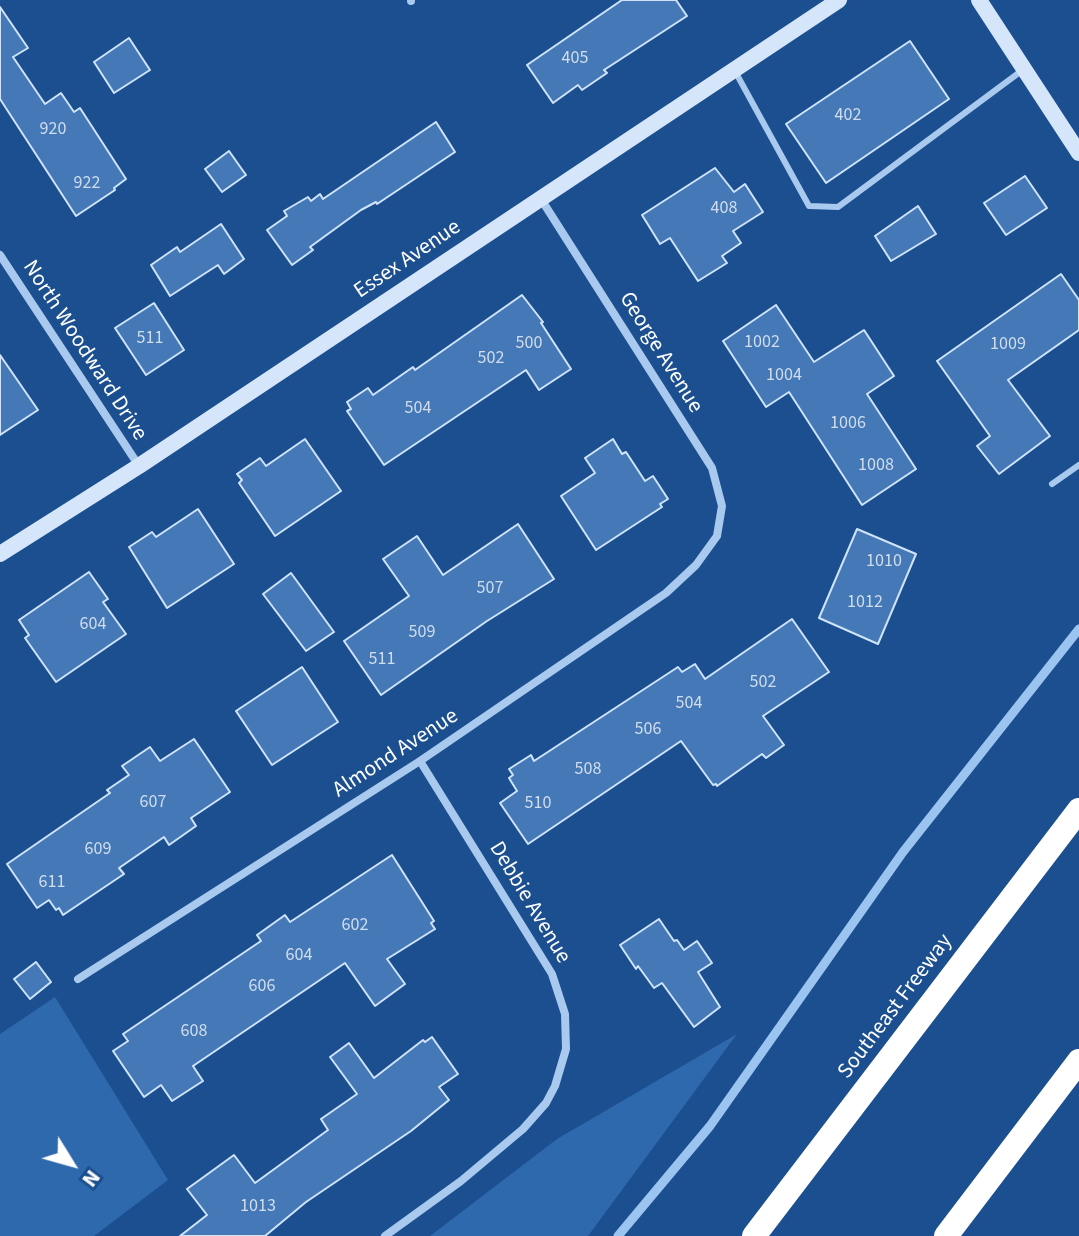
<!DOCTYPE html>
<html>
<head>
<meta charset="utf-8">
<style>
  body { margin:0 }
  #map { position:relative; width:1079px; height:1236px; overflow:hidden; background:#1b4f8f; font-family:"Source Sans 3",sans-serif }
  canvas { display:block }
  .north { position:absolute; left:32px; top:1124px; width:80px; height:80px; -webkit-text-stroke:6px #1b4f8f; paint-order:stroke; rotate:127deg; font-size:22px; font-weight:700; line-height:32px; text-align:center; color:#fff }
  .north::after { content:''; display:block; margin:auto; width:28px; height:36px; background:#fff; clip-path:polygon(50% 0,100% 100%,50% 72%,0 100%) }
</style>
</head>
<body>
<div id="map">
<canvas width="1079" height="1236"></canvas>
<div class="north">N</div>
</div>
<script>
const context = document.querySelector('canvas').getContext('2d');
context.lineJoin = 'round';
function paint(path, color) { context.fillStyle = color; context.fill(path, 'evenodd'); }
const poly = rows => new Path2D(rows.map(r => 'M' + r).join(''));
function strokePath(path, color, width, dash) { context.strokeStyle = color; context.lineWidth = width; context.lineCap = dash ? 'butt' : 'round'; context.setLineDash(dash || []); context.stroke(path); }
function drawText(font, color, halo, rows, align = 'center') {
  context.font = font + ' "Source Sans 3",sans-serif'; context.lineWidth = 6; context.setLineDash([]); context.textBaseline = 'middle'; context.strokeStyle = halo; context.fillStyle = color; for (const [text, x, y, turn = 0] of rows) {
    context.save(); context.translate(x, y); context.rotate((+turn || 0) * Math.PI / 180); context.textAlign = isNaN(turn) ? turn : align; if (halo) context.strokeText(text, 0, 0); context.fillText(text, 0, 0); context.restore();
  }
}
paint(poly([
  [55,997,168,1180,94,1236,0,1236,0,1034],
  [737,1034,588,1236,430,1236,557,1139]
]), '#2e69ad');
strokePath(poly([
  [618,1236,710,1126,903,852,1079,629]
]), '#9cc4f0', 9);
const building = poly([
  [622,0,676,0,687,16,604,70,607,73,582,90,578,85,553,103,527,65,622,0],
  [0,7,28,48,13,57,45,104,61,93,74,112,80,108,126,179,114,188,115,190,76,216,0,99,0,7],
  [129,38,150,70,114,93,94,62,129,38],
  [910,41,949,99,826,183,786,124,910,41],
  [436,122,455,152,377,204,376,202,361,210,310,247,313,250,292,265,267,230,287,216,284,211,308,197,311,201,320,194,323,199,436,122],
  [229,151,246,175,222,192,205,169,229,151],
  [715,168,734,192,745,184,763,212,733,231,741,243,722,256,727,263,698,281,670,238,660,244,642,215,715,168],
  [1025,176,1047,208,1006,235,984,203,1025,176],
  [918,206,936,234,891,261,875,236,918,206],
  [221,224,244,259,224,274,218,265,170,296,151,265,177,247,180,252,221,224],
  [1061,274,1079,300,1079,330,1008,380,1050,436,999,474,977,446,990,436,937,361,1061,274],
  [522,295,543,322,541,323,571,369,539,390,526,370,384,465,347,411,351,409,347,402,368,388,373,395,413,367,415,370,522,295],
  [154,303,184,350,146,375,115,328,154,303],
  [776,305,814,362,864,330,894,376,867,394,916,469,862,505,789,392,766,407,723,341,776,305],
  [0,355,38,410,0,435,0,355],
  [305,439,341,491,275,536,239,483,242,480,237,474,260,458,266,466,305,439],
  [613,439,622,454,626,452,645,481,653,476,668,499,660,504,662,507,596,550,561,496,595,473,585,458,613,439],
  [198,509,234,564,167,608,129,547,152,532,156,537,198,509],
  [518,524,554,579,487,621,381,695,344,641,409,596,383,559,417,536,443,575,518,524],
  [857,529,916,554,878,644,819,618,857,529],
  [89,572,108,599,103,602,126,634,56,682,25,638,29,635,19,620,89,572],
  [291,573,334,632,306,651,263,594,291,573],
  [792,619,829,672,763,716,784,745,766,758,762,754,717,786,716,784,713,785,681,741,528,844,500,803,517,791,509,778,513,775,509,769,531,755,534,761,678,667,682,672,695,664,705,679,792,619],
  [302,667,338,722,272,765,236,711,302,667],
  [194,739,230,792,191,818,196,826,169,845,164,837,119,868,124,874,63,915,59,908,56,910,49,900,37,908,7,864,110,793,107,790,129,775,122,766,150,747,160,761,194,739],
  [392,855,434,921,431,923,435,929,387,959,405,984,375,1006,345,963,193,1066,203,1081,172,1101,161,1085,144,1097,113,1051,128,1041,123,1034,261,941,257,935,285,915,290,922,392,855],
  [659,919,674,941,677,940,684,950,697,941,712,963,698,972,720,1007,694,1027,662,983,654,988,638,966,636,969,620,945,659,919],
  [36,962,51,982,30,999,14,979,36,962],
  [432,1037,458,1074,439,1087,449,1100,411,1131,306,1202,265,1236,180,1236,207,1215,187,1189,234,1155,255,1183,328,1130,321,1119,357,1094,330,1057,349,1043,374,1078,423,1040,425,1042,432,1037]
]);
paint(building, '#4478b7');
strokePath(building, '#cfe3fa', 2);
strokePath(poly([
  [736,73,809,206,838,207,1024,69],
  [1052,484,1079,465]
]), '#a9c9ee', 6);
strokePath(poly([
  [411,0,411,1],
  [0,255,139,466],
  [78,979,420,761,666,593,696,565,717,536,722,506,712,468,541,199],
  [385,1236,461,1181,523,1129,546,1103,555,1086,566,1049,565,1014,552,974,420,761]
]), '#a9c9ee', 8);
strokePath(poly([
  [979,0,1079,153],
  [0,554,139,466,839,0]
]), '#d6e6fa', 16);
strokePath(poly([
  [754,1236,1079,810],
  [946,1236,1079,1061]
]), '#fff', 24);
drawText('18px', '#d0dded', null, [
  ["405",575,59],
  ["402",848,116],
  ["920",53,130],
  ["922",87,184],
  ["408",724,209],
  ["511",150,339],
  ["1002",762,343],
  ["500",529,344],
  ["1009",1008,345],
  ["502",491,359],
  ["1004",784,376],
  ["504",418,409],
  ["1006",848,424],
  ["1008",876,466],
  ["1010",884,562],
  ["507",490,589],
  ["1012",865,603],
  ["604",93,625],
  ["509",422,633],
  ["511",382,660],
  ["502",763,683],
  ["504",689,704],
  ["506",648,730],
  ["508",588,770],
  ["607",153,803],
  ["510",538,804],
  ["609",98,850],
  ["611",52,883],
  ["602",355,926],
  ["604",299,956],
  ["606",262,987],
  ["608",194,1032],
  ["1013",258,1207]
]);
drawText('22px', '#fff', '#1b4f8f', [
  ["Essex Avenue",408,260,-34],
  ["North Woodward Drive",84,351,57],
  ["George Avenue",660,353,58],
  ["Almond Avenue",396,754,-33],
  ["Debbie Avenue",529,903,59],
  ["Southeast Freeway",896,1007,-53]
]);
</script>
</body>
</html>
